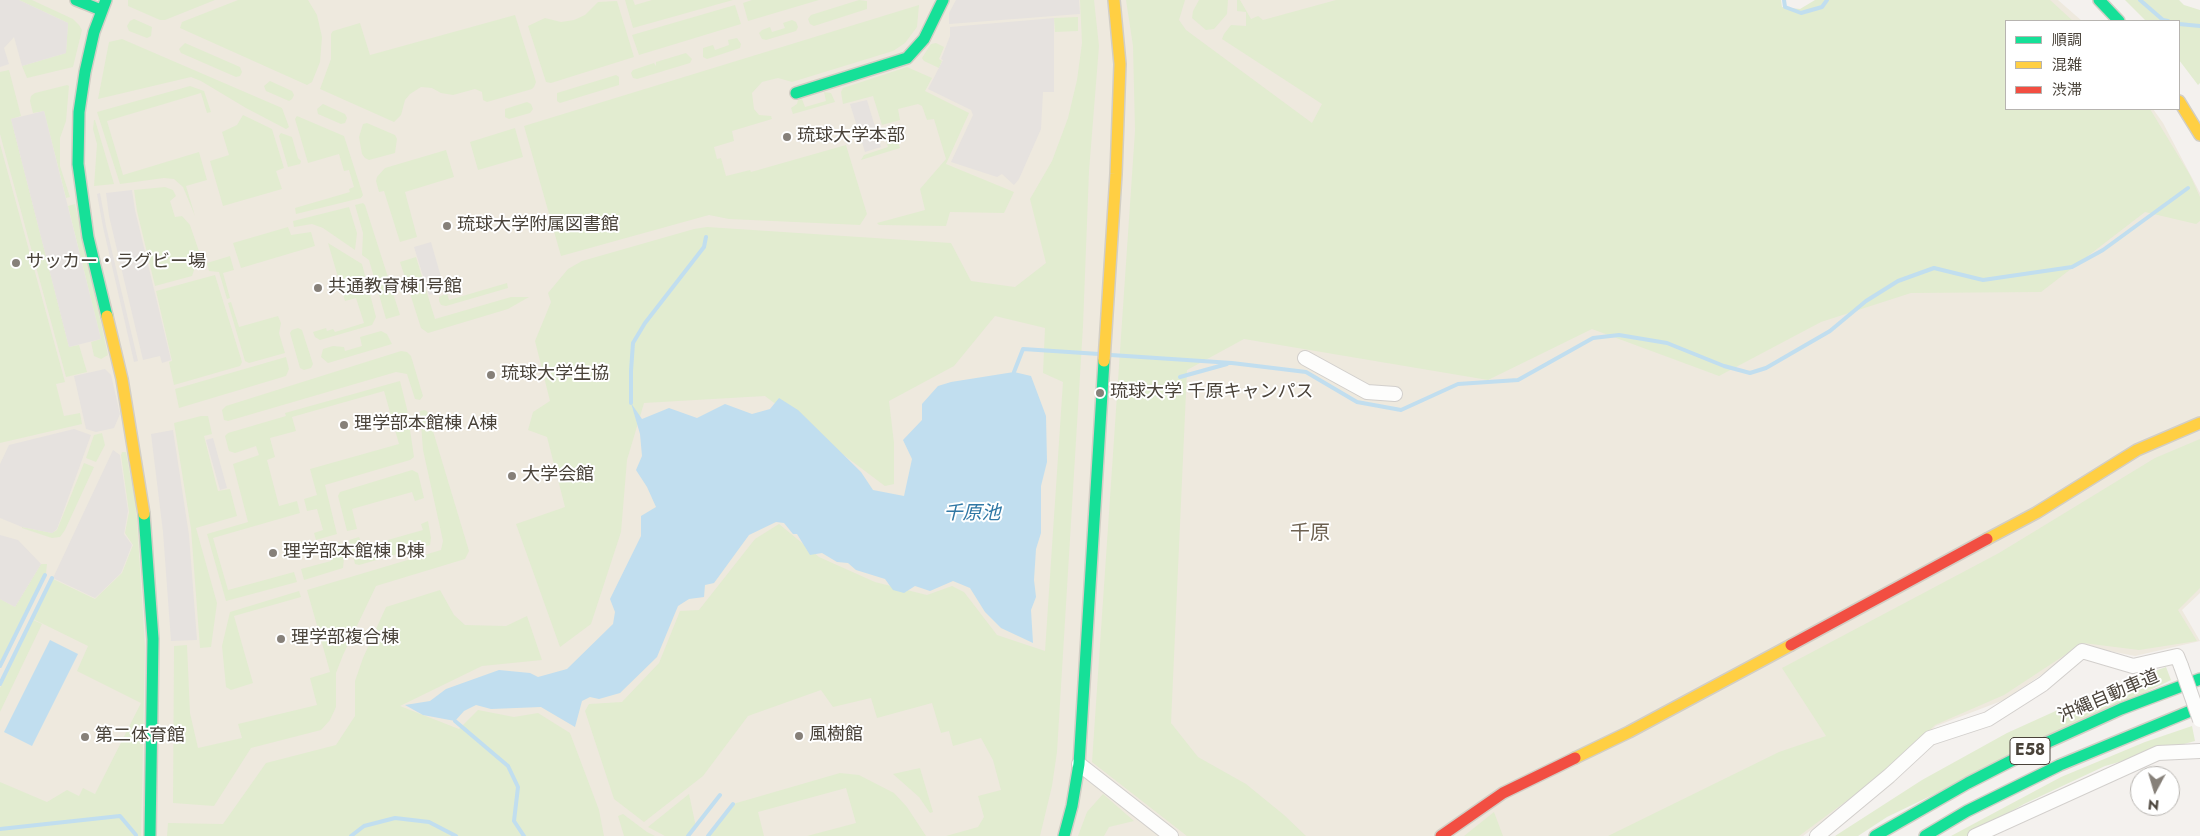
<!DOCTYPE html>
<html>
<head>
<meta charset="utf-8">
<style>
  body { margin:0 }
  #map { position:relative; width:2200px; height:836px; overflow:hidden; background:#f4f1ee; font-family:Jost,"Noto Sans JP",sans-serif }
  canvas { display:block }
  .legend { position:absolute; left:2005px; top:20px; width:175px; height:90px; box-sizing:border-box; background:#fff; border:1px solid #b7b4b0; margin:0; padding:6px 9px; list-style:none; font-size:15px; color:#4a433a }
  .legend li { display:flex; align-items:center; gap:10px; height:25px }
  .legend b { width:25px; border:1px solid #b7b4b0 }
  .north { position:absolute; left:2130px; top:766px; width:50px; height:50px; box-sizing:border-box; background:#fff; border:1px solid #b7b4b0; border-radius:50%; rotate:186deg; font-size:14px; font-weight:700; line-height:20px; text-align:center; color:#4a433a }
  .north::after { content:''; display:block; margin:auto; width:18px; height:22px; background:#868079; clip-path:polygon(50% 0,100% 100%,50% 72%,0 100%) }
</style>
</head>
<body>
<div id="map">
<canvas width="2200" height="836"></canvas>
<ul class="legend">
<li><b style="height:6px;background:#16e098"></b>順調</li>
<li><b style="height:6px;background:#ffcf43"></b>混雑</li>
<li><b style="height:6px;background:#f24e42"></b>渋滞</li>
</ul>
<div class="north">N</div>
</div>
<script>
const context = document.querySelector('canvas').getContext('2d');
context.lineJoin = 'round';
function paint(path, color) { context.fillStyle = color; context.fill(path, 'evenodd'); }
const poly = rows => new Path2D(rows.map(r => 'M' + r).join(''));
function strokePath(path, color, width, dash) { context.strokeStyle = color; context.lineWidth = width; context.lineCap = dash ? 'butt' : 'round'; context.setLineDash(dash || []); context.stroke(path); }
function drawText(font, color, halo, rows, align = 'center') {
  context.font = font + ' Jost,"Noto Sans JP",sans-serif'; context.lineWidth = 4; context.setLineDash([]); context.textBaseline = 'middle'; context.strokeStyle = halo; context.fillStyle = color; for (const [text, x, y, turn = 0] of rows) {
    context.save(); context.translate(x, y); context.rotate((+turn || 0) * Math.PI / 180); context.textAlign = isNaN(turn) ? turn : align; if (halo) context.strokeText(text, 0, 0); context.fillText(text, 0, 0); context.restore();
  }
}
paint(poly([
  [0,0,1778,0,1779,7,1792,15,1840,0,2058,0,2082,21,2006,21,2006,109,2153,109,2163,123,2200,193,2200,593,2182,610,2200,641,2135,656,2084,646,2004,700,1936,726,1874,783,1803,836,0,836]
]), '#eee9de');
paint(poly([
  [19,0,32,0,73,19,79,25,82,30,73,67,27,78,22,66,66,53,68,23],
  [128,0,215,0,165,20,160,20,128,6],
  [238,0,308,0,317,15,322,37,320,62,312,82,307,85,180,28,182,22],
  [625,0,633,0,635,5,652,0,733,0,633,28],
  [752,0,819,0,748,21,743,3],
  [859,0,867,1,867,9,814,26,810,24,808,19,811,15],
  [1080,0,1094,0,1099,46,1089,171,1083,326,1057,752,1052,786,1040,836,946,836,978,827,984,817,978,796,1001,790,993,760,981,738,953,746,949,731,941,733,932,703,877,718,871,698,833,707,821,690,748,716,703,776,644,822,614,799,585,711,589,704,622,702,659,663,680,611,699,610,755,539,779,524,819,557,875,582,927,595,952,586,964,592,997,635,1045,651,1063,382,1043,373,1045,328,995,316,954,366,889,401,894,443,894,484,885,486,765,396,644,403,627,460,621,532,591,624,560,647,516,524,565,507,547,437,528,430,533,412,550,401,535,341,551,302,548,293,568,269,582,261,694,229,707,227,951,243,971,281,1015,287,1046,263,1030,199,1052,161,1068,118,1077,80,1082,43],
  [1126,0,1185,0,1179,20,1186,30,1312,123,1322,104,1222,39,1224,34,1231,25,1246,26,1246,12,1237,11,1237,0,1240,0,1251,19,1258,16,1263,20,1336,0,1781,0,1782,7,1800,9,1815,0,2050,0,2073,21,2006,21,2006,109,2150,109,2190,175,2200,197,2200,221,2196,224,2145,212,2041,292,1911,293,1821,322,1719,376,1592,329,1488,380,1244,339,1187,370,1171,723,1198,757,1246,784,1284,815,1306,836,1187,836,1092,762,1135,131,1133,46],
  [1199,0,1228,0,1227,14,1214,29,1206,30,1192,18,1193,11],
  [2125,0,2179,0,2184,5,2200,10,2200,83,2198,85,2179,60,2179,21,2146,21],
  [617,1,634,57,551,83,546,82,528,26,545,18,561,22,574,20,585,15,598,2],
  [735,5,741,24,639,55,632,35],
  [919,5,917,27,905,43,893,51,792,82,778,78,762,82,752,93,754,109,759,115,771,116,772,119,732,131,734,141,714,147,717,159,721,158,726,176,750,170,751,172,846,145,867,214,860,225,729,219,709,215,561,256,524,126],
  [515,15,536,82,534,87,532,89,487,102,483,100,482,92,475,89,453,95,441,93,432,88,421,87,410,94,405,100,401,115,394,122,320,89,331,59,331,34,333,31,360,23,370,55],
  [1078,17,1078,31,1055,32,1054,18],
  [134,19,152,27,151,36,147,38,129,31,127,26,130,21],
  [792,20,796,22,798,27,796,31,766,40,762,39,759,33,762,30,770,27,772,32,785,28,783,23],
  [737,38,741,44,740,48,707,59,703,57,703,48,713,45,715,50,729,45,728,40],
  [122,39,282,108,289,127,286,129,246,108,201,81,191,77,98,99,109,42],
  [185,43,240,67,242,72,240,76,236,77,181,53,179,49],
  [936,43,944,47,939,59,942,61,939,68,924,61,922,58,931,44],
  [686,53,692,59,690,63,637,79,633,78,631,73,633,70,654,63,656,66,656,62],
  [907,67,932,78,925,91,969,113,946,164,1014,192,1004,213,950,212,946,226,879,225,877,223,925,210,920,189,946,159,934,119,927,120,922,106,918,104,898,109,900,120,882,125,873,96,843,104,841,92,843,88],
  [9,70,21,116,11,119,69,347,79,345,87,372,66,377,0,134,0,72],
  [616,75,619,77,619,85,560,103,557,101,557,93],
  [270,81,292,91,294,95,292,99,289,101,266,91,264,86],
  [67,85,69,86,66,121,60,138,60,166,70,197,66,198,44,111,33,113,30,101,31,96,35,93],
  [190,86,204,91,211,112,207,113,201,93,107,121,123,175,199,152,207,180,186,186,195,216,183,187,174,179,164,178,120,184,97,112],
  [824,92,831,93,835,102,793,114,791,108,797,104,798,100,802,99,805,107,826,101],
  [527,102,531,104,533,109,530,113,509,119,505,117,505,109],
  [323,104,345,114,347,118,345,123,341,124,318,114,317,109],
  [243,115,272,129,284,168,276,171,282,189,223,206,210,161,229,155,222,132,237,125],
  [297,116,344,136,363,195,361,198,296,214,295,208,350,192,349,189,354,187,349,170,344,171,339,154,308,163,295,119],
  [94,120,95,120,114,184,94,186,97,144,93,129],
  [367,123,395,135,397,139,395,153,369,160,365,158,362,154,359,137,363,124],
  [902,125,906,140,898,142,900,148,861,160,864,155,888,147,883,130],
  [515,128,523,157,478,170,470,142],
  [281,133,292,137,298,158,301,161,300,164,288,167,279,136],
  [0,144,65,382,56,384,64,416,80,413,82,424,0,443],
  [446,150,454,177,405,192,417,237,400,242,384,191,379,192,376,181,377,177,385,168],
  [165,187,173,190,176,196,170,201,175,217,182,216,190,225,203,263,195,267,192,276,155,286,137,211,134,190],
  [363,203,365,205,400,315,386,319,369,260,362,255,363,233,355,205],
  [75,204,108,355,101,359,94,356,91,342,101,339,68,206],
  [349,207,357,233,355,250,323,228,312,224,294,227,293,221],
  [288,227,291,235,311,232,315,246,241,268,233,243],
  [328,243,362,264,376,317,372,325,320,340,315,337,313,332,326,328,327,331,333,329,335,332,364,323,356,298,345,301],
  [230,256,234,270,223,273,230,298,227,299,219,272,209,271,207,263],
  [416,257,435,319,511,297,529,297,508,309,428,333,421,328,400,262],
  [215,275,242,362,240,366,174,385,169,362,172,361,156,291],
  [507,283,508,288,446,306,441,305,439,301,439,297,447,293,449,300],
  [231,302,239,327,278,316,281,323,279,333,285,353,249,363,245,361,228,303],
  [298,328,302,330,313,364,311,368,304,370,300,368,290,333,292,330],
  [381,331,387,334,392,344,328,363,321,357,323,349,333,346,344,347,345,351,362,346,360,337],
  [401,351,407,352,411,356,423,396,420,400,415,399,407,374,396,372,228,421,224,420,222,410,226,406],
  [286,357,289,369,286,376,179,408,175,389],
  [400,381,407,409,414,457,410,460,325,485,337,534,316,540,314,533,323,530,317,509,307,511,304,499,317,495,310,469,399,444,384,391,292,417,296,431,270,438,275,457,267,460,279,506,297,501,300,513,213,538,228,590,294,572,297,582,226,601,207,534,248,522,233,464,259,455,256,446,235,453,229,451,225,436,228,433,286,416,285,413],
  [424,410,427,411,469,551,465,559,376,586,343,655,336,673,336,707,330,720,321,730,251,748,214,806,173,803,174,646,187,645,190,713,198,748,242,738,238,724,317,705,310,678,330,672,307,590,441,550,443,541,423,450,420,411],
  [201,416,208,416,212,434,204,436,218,491,230,489,237,516,196,528,217,603,211,647,200,648,191,529,174,423],
  [102,433,105,445,96,462,86,458,94,435],
  [2200,439,2200,588,2178,610,2197,641,2139,650,2083,643,2004,695,1935,725,1876,779,1799,836,1608,836,1779,752,1826,736,1782,668,1999,553,2155,458],
  [122,452,126,452,136,506,145,647,141,836,0,836,0,782,47,802,67,790,79,796,83,788,95,794,141,703,77,671,88,646,33,619,53,579,95,599,122,573,133,545,125,533,129,512,121,455],
  [84,463,94,467,65,530,60,537,52,538,22,528,22,527,52,533,57,530],
  [412,470,418,473,424,498,415,501,412,492,352,509,357,529,347,531,338,496,340,492],
  [428,521,431,538,430,545,359,565,355,564,349,540,359,537,363,547,423,530,421,524],
  [340,542,344,558,343,568,304,580,301,569,331,561,327,546],
  [41,564,47,564,46,573,0,662,0,599,15,607],
  [440,590,454,615,465,625,506,626,527,616,542,660,482,666,400,706,459,729,478,710,514,717,538,713,570,733,599,810,604,836,167,836,168,823,223,824,266,763,336,745,355,716,355,681,363,658,386,607],
  [299,591,301,597,234,616,253,683,231,690,226,687,222,646,230,612],
  [33,620,42,624,0,712,0,688],
  [2166,667,2171,680,1887,817,1858,836,1835,836,1922,780,2007,733,2102,690],
  [2192,726,2195,741,2105,766,2024,804,1968,836,1951,836,2061,777,2145,742],
  [920,768,933,812,930,813,919,797,893,774],
  [840,773,859,775,894,793,907,807,926,836,807,836,856,823,846,788,758,812,764,836,708,836,733,804],
  [689,794,696,827,688,836,665,836,648,827],
  [1103,794,1134,821,1109,827,1104,836,1078,836,1087,812],
  [1494,812,1503,836,1464,836],
  [623,814,647,832,655,836,624,836,618,816]
]), '#e2ecd0');
paint(poly([
  [0,0,19,0,68,23,66,53,22,66,14,37,4,48,9,64,0,67],
  [956,0,1079,0,1080,14,949,24,949,13],
  [1054,18,1054,92,1043,92,1041,129,1019,179,1014,185,1002,174,997,177,951,162,973,115,971,110,928,89,943,60,941,59,950,36,950,27],
  [867,100,881,147,865,152,850,104],
  [44,111,101,339,69,347,11,119],
  [132,190,135,210,171,360,162,363,160,356,143,360,109,216,106,193],
  [100,193,106,226,138,361,134,362,103,227,97,194],
  [431,242,445,291,429,295,414,247],
  [105,369,111,375,120,414,114,428,96,432,86,429,74,376],
  [74,429,91,435,57,529,52,533,22,527,0,518,0,464,9,445],
  [173,430,189,535,197,640,171,641,163,532,151,434],
  [213,438,227,488,220,490,206,440],
  [113,450,120,455,128,511,124,534,132,545,121,573,95,598,53,578],
  [0,535,18,540,41,564,15,607,0,599]
]), '#e6e2df');
paint(poly([
  [1014,372,1031,376,1046,416,1047,462,1041,486,1041,533,1036,549,1034,580,1036,597,1031,610,1033,643,1001,628,985,612,970,588,953,581,930,591,915,586,904,593,893,590,885,579,856,570,848,563,837,562,822,553,810,555,797,534,793,534,784,523,776,522,749,535,714,583,705,585,704,597,689,599,678,606,657,657,620,693,599,699,590,697,582,701,575,727,541,707,491,709,476,705,464,711,455,721,423,715,405,705,430,701,446,689,499,670,530,673,538,677,567,669,613,624,615,612,610,599,641,536,641,516,656,507,647,487,636,470,642,456,640,434,631,403,642,419,669,408,697,418,725,404,752,414,770,409,779,398,798,410,861,472,873,490,904,496,912,459,903,440,922,420,922,404,938,386,951,382],
  [50,640,78,654,32,746,4,732]
]), '#c1deef');
strokePath(poly([
  [1784,0,1785,7,1801,13,1822,7,1827,0],
  [2140,0,2163,20,2168,21],
  [2179,24,2200,26],
  [1111,355,1232,363,1306,372,1357,402,1401,410,1458,384,1518,380,1593,338,1619,335,1667,343,1724,366,1750,373,1766,368,1830,331,1866,301,1898,281,1934,268,1983,280,2072,267,2103,250,2188,188],
  [1014,372,1023,349,1099,354],
  [1180,377,1227,364],
  [631,403,631,371,633,343,645,323,704,247,706,237],
  [0,666,45,575],
  [0,684,52,578],
  [455,721,508,766,518,787,514,821,524,836],
  [0,829,120,816,136,835],
  [351,836,364,826,395,818,429,822,456,836],
  [688,836,720,795],
  [708,836,733,804]
]), '#c1deef', 4);
const street = poly([
  [1305,358,1367,392,1395,394],
  [1079,764,1171,836],
  [1817,836,1889,776,1930,738,1988,719,2043,684,2082,651,2133,666,2177,656,2181,666],
  [1975,836,2158,753,2200,751]
]);
const fast = poly([
  [76,0,101,10],
  [106,0,94,32,85,72,79,112,78,164,88,237,107,316],
  [2099,0,2119,21],
  [796,93,907,58,924,39,943,0],
  [144,514,153,639,150,836],
  [1064,836,1072,806,1079,764,1104,361],
  [1875,836,1968,783,2046,743,2121,709,2200,679],
  [1925,836,1967,811,2060,765,2200,707]
]);
const slow = poly([
  [2179,101,2200,135],
  [107,316,122,379,144,514],
  [1104,361,1116,174,1120,64,1114,0],
  [1987,539,2036,513,2137,450,2200,423],
  [1575,758,1629,732,1791,645]
]);
const jam = poly([
  [1791,645,1987,539],
  [1441,836,1503,793,1575,758]
]);
strokePath(street, '#d2cfcc', 16);
strokePath(fast, '#d2cec5', 14);
strokePath(slow, '#d2cec5', 14);
strokePath(jam, '#d2cec5', 14);
strokePath(street, '#fdfdfc', 14);
strokePath(fast, '#16e098', 11);
strokePath(slow, '#ffcf43', 11);
strokePath(jam, '#f24e42', 11);
const streetBridge = poly([
  [2181,666,2200,720]
]);
strokePath(streetBridge, '#d2cfcc', 16, []);
strokePath(streetBridge, '#fdfdfc', 14);
for (const [x, y, r, color] of [
  [787,137,5,"#868079"],
  [447,226,5,"#868079"],
  [16,263,5,"#868079"],
  [318,288,5,"#868079"],
  [491,375,5,"#868079"],
  [1100,393,5,"#868079"],
  [344,425,5,"#868079"],
  [512,476,5,"#868079"],
  [273,553,5,"#868079"],
  [281,639,5,"#868079"],
  [799,736,5,"#868079"],
  [85,737,5,"#868079"]
]) { const dot = new Path2D(); dot.arc(x, y, r, 0, 2 * Math.PI); context.fillStyle = color; context.fill(dot); strokePath(dot, '#fff', 2); }
for (const [x, y, w] of [
  [2030,751,40]
]) { const box = new Path2D(); box.roundRect(x - w / 2, y - 13.5, w, 27, 4); context.fillStyle = '#fff'; context.fill(box); strokePath(box, '#4a433a', 1); }
drawText('bold 16px', '#4a433a', null, [
  ["E58",2030,751]
]);
drawText('18px', '#4a433a', '#fff', [
  ["琉球大学本部",797,137],
  ["琉球大学附属図書館",457,226],
  ["サッカー・ラグビー場",26,263],
  ["共通教育棟1号館",328,288],
  ["琉球大学生協",501,375],
  ["琉球大学 千原キャンパス",1110,393],
  ["理学部本館棟 A棟",354,425],
  ["大学会館",522,476],
  ["理学部本館棟 B棟",283,553],
  ["理学部複合棟",291,639],
  ["風樹館",809,736],
  ["第二体育館",95,737]
], 'left');
drawText('18px', '#4a433a', '#fff', [
  ["沖縄自動車道",2109,697,-23]
]);
drawText('italic 19px', '#3078a5', '#fff', [
  ["千原池",972,514]
]);
drawText('20px', '#6d6151', '#fff', [
  ["千原",1310,534]
]);
</script>
</body>
</html>
